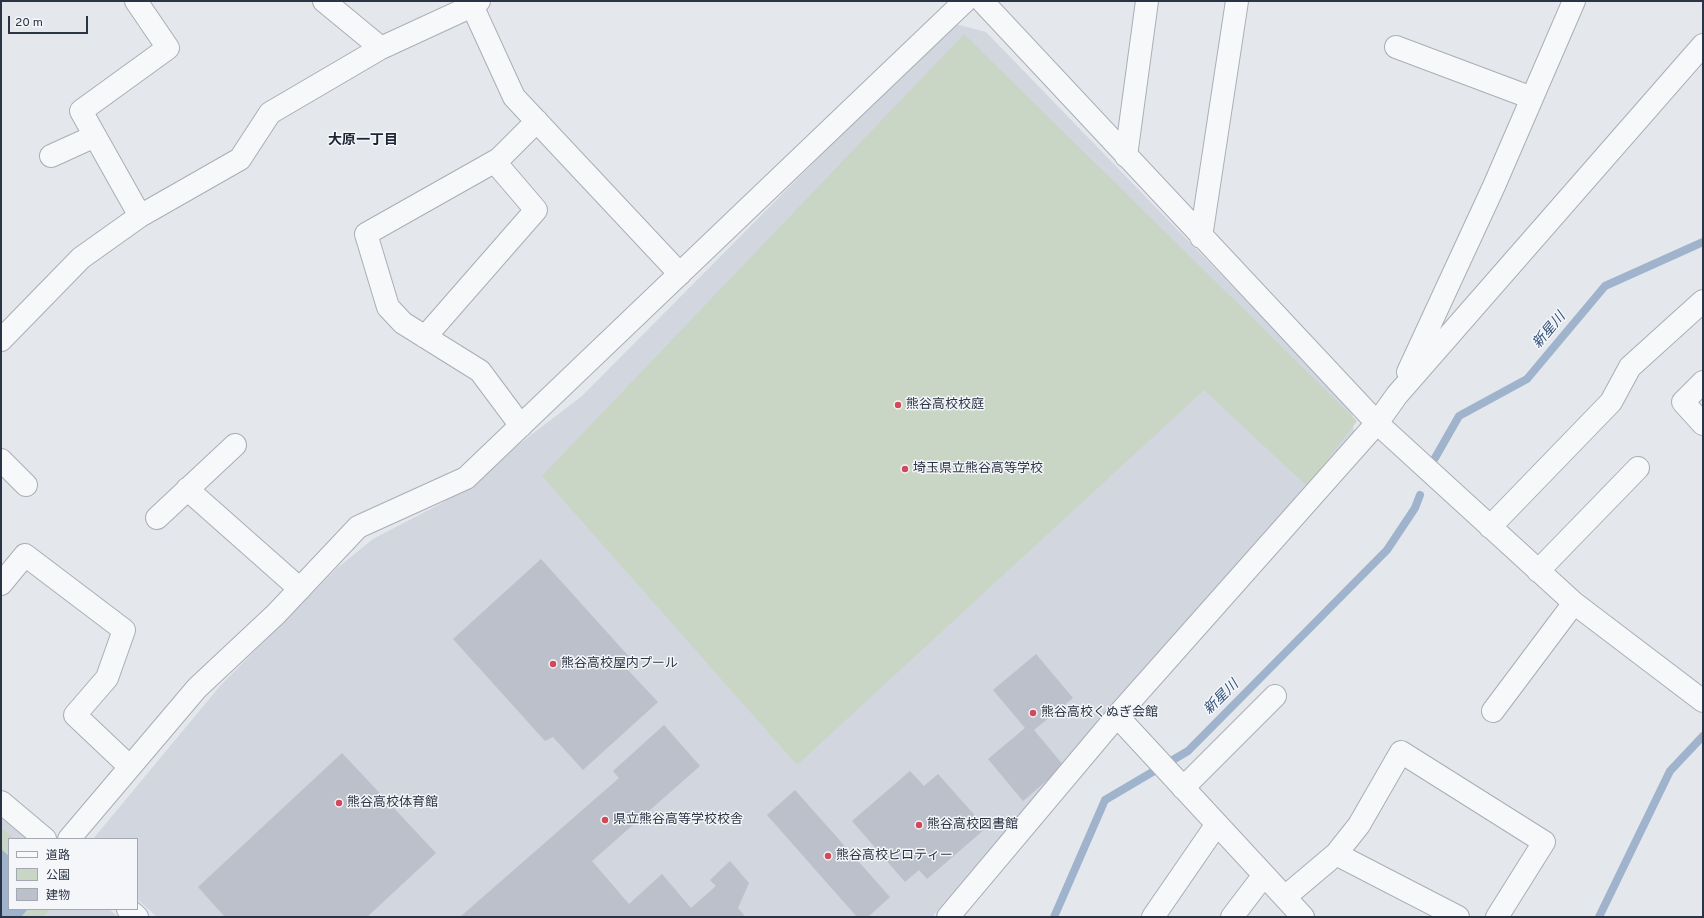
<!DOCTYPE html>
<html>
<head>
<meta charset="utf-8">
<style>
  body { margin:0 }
  #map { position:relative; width:1704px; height:918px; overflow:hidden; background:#e4e7ec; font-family:Overpass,"Noto Sans JP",sans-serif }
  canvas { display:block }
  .frame { position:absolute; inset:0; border:2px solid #2b3445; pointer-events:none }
  .legend { position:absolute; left:8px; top:838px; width:130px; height:72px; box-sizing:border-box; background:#f4f6f9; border:1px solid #a4a8b1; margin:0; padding:5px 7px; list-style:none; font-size:12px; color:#2b3445 }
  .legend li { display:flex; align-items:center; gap:8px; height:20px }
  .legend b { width:20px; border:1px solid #a4a8b1 }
  .scale { position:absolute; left:8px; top:16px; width:80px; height:18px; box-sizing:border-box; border:2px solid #2b3445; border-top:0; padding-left:5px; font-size:12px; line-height:14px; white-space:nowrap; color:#2b3445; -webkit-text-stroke:3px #f4f6f9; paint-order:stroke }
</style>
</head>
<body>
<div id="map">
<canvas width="1704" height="918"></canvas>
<div class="frame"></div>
<ul class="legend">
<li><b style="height:5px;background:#f7f8fa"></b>道路</li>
<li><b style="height:11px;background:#c9d6c5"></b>公園</li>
<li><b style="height:11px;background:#bbc0ca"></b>建物</li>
</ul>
<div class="scale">20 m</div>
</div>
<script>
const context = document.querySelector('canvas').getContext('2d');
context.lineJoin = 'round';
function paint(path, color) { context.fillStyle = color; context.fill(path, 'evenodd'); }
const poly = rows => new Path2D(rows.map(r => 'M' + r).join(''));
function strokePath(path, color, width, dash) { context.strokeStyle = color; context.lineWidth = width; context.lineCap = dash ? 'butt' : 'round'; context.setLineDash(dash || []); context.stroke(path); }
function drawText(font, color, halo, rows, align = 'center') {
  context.font = font + ' Overpass,"Noto Sans JP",sans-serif'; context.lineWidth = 3; context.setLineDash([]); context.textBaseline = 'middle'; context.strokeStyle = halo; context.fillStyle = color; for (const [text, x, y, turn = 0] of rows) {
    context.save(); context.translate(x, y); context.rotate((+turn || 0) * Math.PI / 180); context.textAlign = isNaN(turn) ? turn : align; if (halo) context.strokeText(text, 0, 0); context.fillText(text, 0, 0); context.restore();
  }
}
paint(poly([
  [952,23,986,32,1352,410,1354,435,1117,700,932,917,157,917,137,899,137,839,93,839,220,686,336,569,373,539,442,503,582,396],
  [1,817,27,839,9,839,9,909,109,909,118,917,1,917]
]), '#d2d6de');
paint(poly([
  [964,34,1357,421,1307,486,1204,390,797,765,542,476],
  [1,828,15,839,9,839,9,909,50,909,43,917,1,917]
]), '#c9d6c5');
paint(poly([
  [1,849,9,856,9,909,28,909,21,917,1,917]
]), '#9fb4cc');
strokePath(poly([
  [1435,458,1459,416,1527,379,1605,286,1703,242],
  [1054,917,1105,800,1188,751,1387,550,1415,508,1420,495],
  [1599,917,1670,771,1703,736]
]), '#9fb4cc', 8);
paint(poly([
  [541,559,633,661,626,668,658,702,583,770,553,737,545,741,453,639],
  [1036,654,1073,698,1034,730,1064,766,1023,801,988,759,1025,728,993,690],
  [664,725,700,766,592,861,629,904,662,874,691,908,716,886,710,880,730,861,749,883,738,908,744,915,741,917,460,917,619,778,613,771],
  [342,753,436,853,367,917,225,917,198,887],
  [910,771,924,786,938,774,986,828,927,879,919,870,905,882,852,821],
  [795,790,890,897,868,917,857,917,767,815]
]), '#bbc0ca');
const minor = poly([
  [136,1,168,48,81,111,140,216],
  [324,1,381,48],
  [470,1,514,97,680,274],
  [982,1,1377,423,1574,603,1703,701],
  [1396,47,1532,98],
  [51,156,95,136],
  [1126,156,1147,1],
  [1201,237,1237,1],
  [425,337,536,210,495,162],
  [1,340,81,258,140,216,240,159,270,113,381,48,472,6,479,1],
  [1408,372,1494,186,1574,1],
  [1703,382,1683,402,1703,424],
  [521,426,480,371,403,323,388,307,366,234,499,159,537,121],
  [1,460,26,485],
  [187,489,300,589],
  [157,518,235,445],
  [1490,527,1611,402,1630,367,1703,301],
  [1538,571,1638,468],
  [1,584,25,555,124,630,107,678,75,715,130,767],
  [1493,711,1574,603],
  [1117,716,1303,917],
  [1183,788,1275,696],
  [1,802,45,839],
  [69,839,197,688,276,614,358,527,466,478,965,1],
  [1336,854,1458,917],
  [1285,897,1336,854,1359,825,1401,752,1544,842,1497,917],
  [128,909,137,917],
  [948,917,1117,716,1377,423,1397,395,1703,45],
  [1153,917,1217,824],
  [1232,917,1264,875]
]);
strokePath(minor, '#a9aeb7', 24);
strokePath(minor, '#f7f8fa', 22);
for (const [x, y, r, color] of [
  [898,405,4,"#d1495b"],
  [905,469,4,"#d1495b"],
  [553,664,4,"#d1495b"],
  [1033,713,4,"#d1495b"],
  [339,803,4,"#d1495b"],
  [605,820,4,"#d1495b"],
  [919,825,4,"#d1495b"],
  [828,856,4,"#d1495b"]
]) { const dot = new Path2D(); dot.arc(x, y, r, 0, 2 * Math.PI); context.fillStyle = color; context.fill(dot); strokePath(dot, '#f4f6f9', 1.5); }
drawText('13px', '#2b3445', '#f4f6f9', [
  ["熊谷高校校庭",906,405],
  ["埼玉県立熊谷高等学校",913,469],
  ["熊谷高校屋内プール",561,664],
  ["熊谷高校くぬぎ会館",1041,713],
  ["熊谷高校体育館",347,803],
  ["県立熊谷高等学校校舎",613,820],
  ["熊谷高校図書館",927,825],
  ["熊谷高校ピロティー",836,856]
], 'left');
drawText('bold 14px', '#1d2536', '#f4f6f9', [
  ["大原一丁目",363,141]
]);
drawText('italic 14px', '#34527a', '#f4f6f9', [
  ["新星川",1550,331,-50],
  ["新星川",1222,698,-45]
]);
</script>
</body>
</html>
